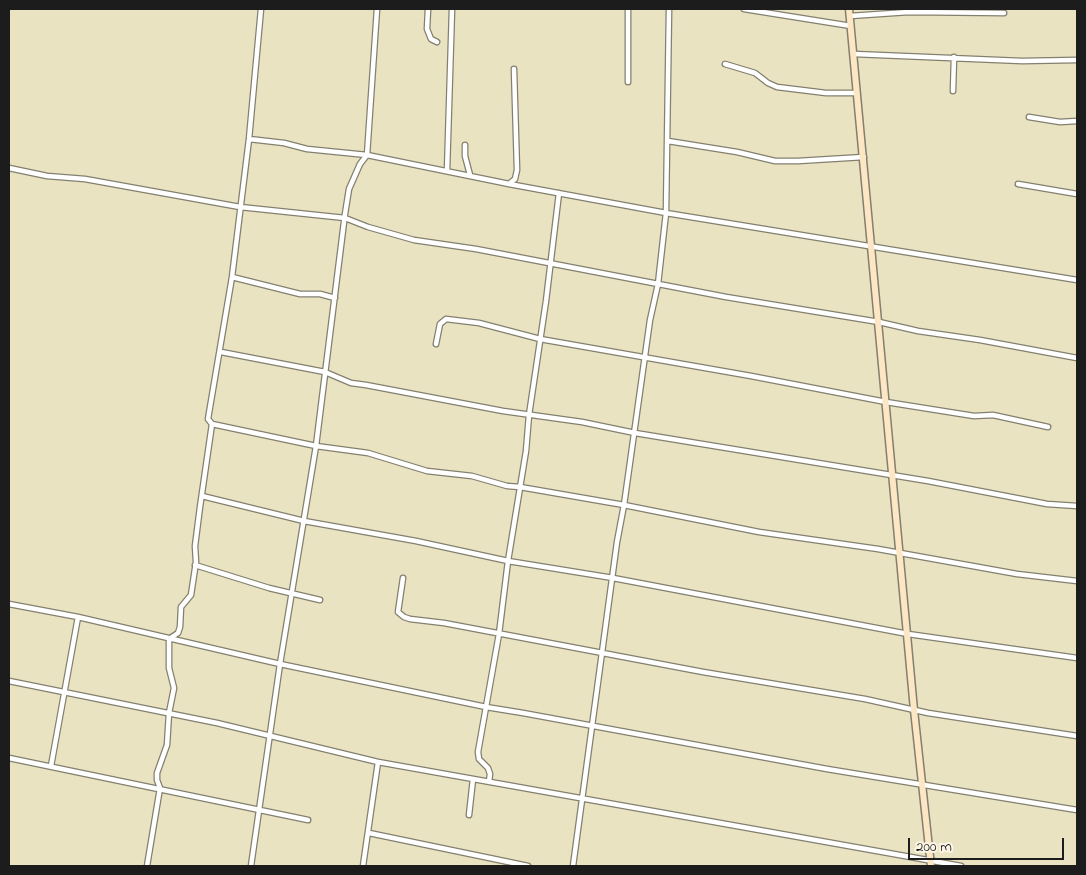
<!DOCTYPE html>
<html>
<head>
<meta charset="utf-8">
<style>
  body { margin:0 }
  #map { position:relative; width:1086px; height:875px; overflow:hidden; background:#eae3c2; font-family:"Indie Flower",sans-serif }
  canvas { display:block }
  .frame { position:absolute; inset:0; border:10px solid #1c1c1c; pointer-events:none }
  .scale { position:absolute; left:908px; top:838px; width:156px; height:22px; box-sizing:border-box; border:2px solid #1c1c1c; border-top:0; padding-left:6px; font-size:15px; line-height:18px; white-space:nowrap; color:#1c1c1c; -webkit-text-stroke:4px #fcf5e5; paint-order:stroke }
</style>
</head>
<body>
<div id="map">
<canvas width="1086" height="875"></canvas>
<div class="frame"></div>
<div class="scale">200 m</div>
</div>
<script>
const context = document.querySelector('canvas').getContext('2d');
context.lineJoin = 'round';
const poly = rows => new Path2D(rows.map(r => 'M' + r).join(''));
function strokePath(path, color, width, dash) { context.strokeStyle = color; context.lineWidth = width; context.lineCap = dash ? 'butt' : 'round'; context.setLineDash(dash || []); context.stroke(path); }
const street = poly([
  [261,9,249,139,232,277,208,419,212,424,316,446,368,453,427,471,472,476,507,486,520,487,624,505,759,532,878,549,1017,574,1077,581],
  [428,9,427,29,431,39,437,42],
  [744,9,851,26],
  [850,16,909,12,1004,13],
  [854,54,1022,61,1077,60],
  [725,64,755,73,768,83,777,87,826,93,857,93],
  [628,82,628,9],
  [953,91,954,57],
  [1029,117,1060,122,1077,121],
  [249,139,284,143,307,149,367,155,509,184,666,213,1077,280],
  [668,141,737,152,775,161,798,161,864,157],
  [465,145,465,156,470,175],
  [9,168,47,176,85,179,240,207,345,218,368,227,414,240,476,249,726,297,879,322,918,331,980,340,1077,358],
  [447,171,452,9],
  [509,184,515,179,517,170,514,69],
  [1018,184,1077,194],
  [232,277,300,294,320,294,335,298],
  [436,344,440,324,446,319,479,323,540,339,751,376,886,402,974,416,993,415,1048,427],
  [221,352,325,372,351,383,366,385,503,411,582,422,635,433,928,481,1047,504,1077,506],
  [202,496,304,521,416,541,508,561,613,578,908,634,1077,658],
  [195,565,269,588,320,600],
  [403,578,398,612,404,617,410,619,444,623,703,672,865,699,928,713,1077,736],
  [9,604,78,617,280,664,486,707,523,713,827,769,1077,810],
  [9,681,217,723,378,762,961,866],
  [9,758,308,820],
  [51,766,78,617],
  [489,782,490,774,488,768,479,759,478,752,499,634,508,561,526,451,529,415,546,301,559,193],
  [469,815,473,779],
  [369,833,528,866],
  [147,866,160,788,157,780,157,773,167,745,169,713,174,688,169,668,169,639,178,633,180,627,181,607,191,595,196,562,195,546,200,507,212,424],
  [251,866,280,664,316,446,345,214,349,189,360,164,367,155,377,9],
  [363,866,378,762],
  [573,866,617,542,624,505,650,320,658,284,666,213,669,9]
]);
const secondary = poly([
  [849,9,914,710,931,866]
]);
strokePath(street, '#83806f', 7);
strokePath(secondary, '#83806f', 9);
strokePath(street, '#fff', 4.5);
strokePath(secondary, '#fce6c4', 6);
</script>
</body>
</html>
